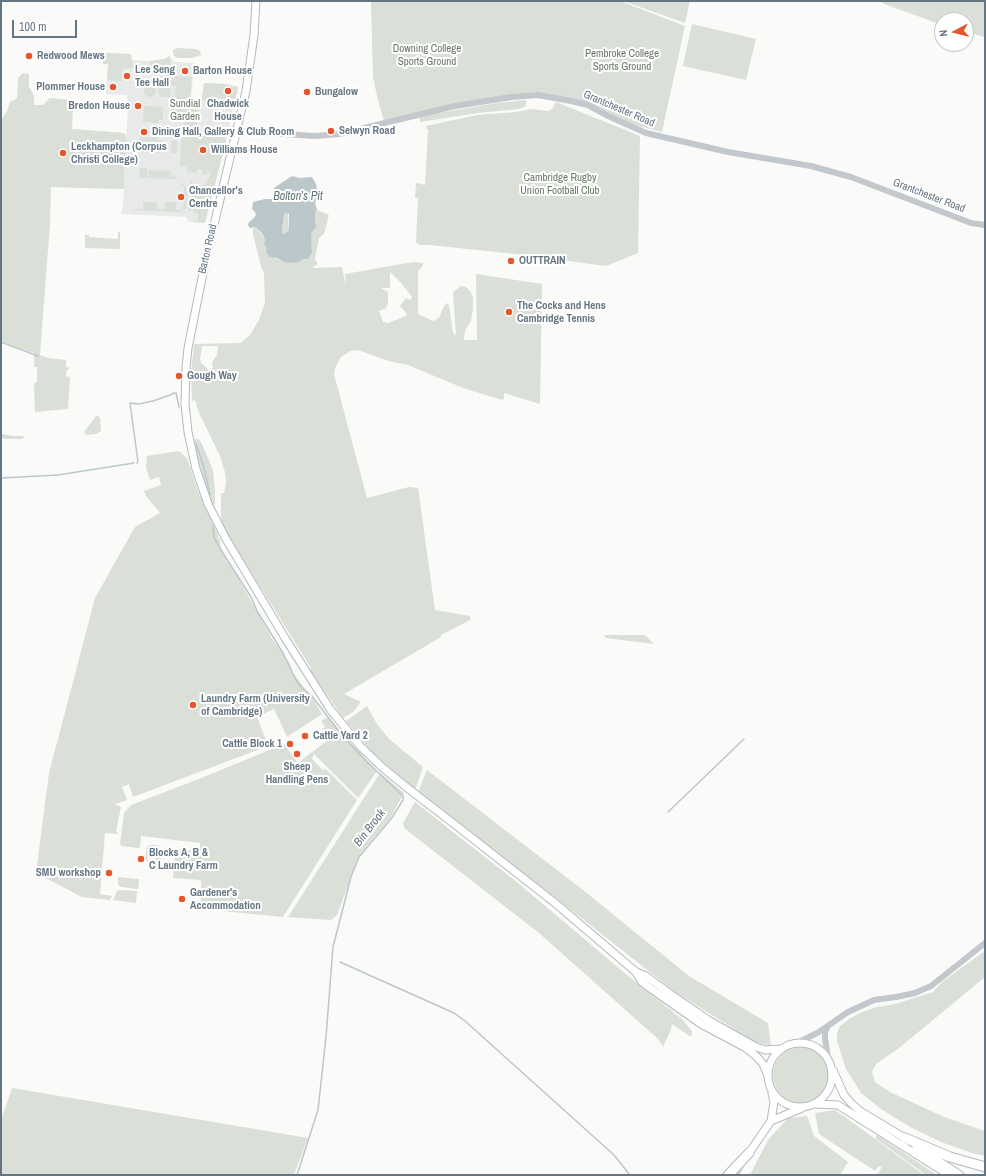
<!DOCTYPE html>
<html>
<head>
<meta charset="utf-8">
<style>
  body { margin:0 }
  #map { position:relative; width:986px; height:1176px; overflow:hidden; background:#fafaf8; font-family:"Archivo Narrow",sans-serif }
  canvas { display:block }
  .frame { position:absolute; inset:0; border:2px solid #657683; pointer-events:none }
  .north { position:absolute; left:934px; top:12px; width:40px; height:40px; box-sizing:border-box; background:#fff; border:1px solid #c1c8cd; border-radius:50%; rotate:263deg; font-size:11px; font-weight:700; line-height:16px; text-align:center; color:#657683 }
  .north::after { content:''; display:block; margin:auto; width:14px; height:18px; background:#e4572e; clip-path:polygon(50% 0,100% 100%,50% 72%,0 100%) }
  .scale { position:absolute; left:12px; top:20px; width:65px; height:18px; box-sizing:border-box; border:2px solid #657683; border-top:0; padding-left:5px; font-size:12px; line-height:14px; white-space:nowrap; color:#657683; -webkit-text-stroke:3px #fff; paint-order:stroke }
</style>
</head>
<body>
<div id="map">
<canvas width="986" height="1176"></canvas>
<div class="frame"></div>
<div class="north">N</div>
<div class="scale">100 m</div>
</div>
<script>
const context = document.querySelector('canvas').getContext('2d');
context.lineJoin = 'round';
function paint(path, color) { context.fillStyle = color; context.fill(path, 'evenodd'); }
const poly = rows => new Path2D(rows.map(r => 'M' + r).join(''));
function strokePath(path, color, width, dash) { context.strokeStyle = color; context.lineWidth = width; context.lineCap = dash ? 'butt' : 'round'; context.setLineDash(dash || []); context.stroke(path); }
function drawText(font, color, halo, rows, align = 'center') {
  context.font = font + ' "Archivo Narrow",sans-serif'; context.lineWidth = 4; context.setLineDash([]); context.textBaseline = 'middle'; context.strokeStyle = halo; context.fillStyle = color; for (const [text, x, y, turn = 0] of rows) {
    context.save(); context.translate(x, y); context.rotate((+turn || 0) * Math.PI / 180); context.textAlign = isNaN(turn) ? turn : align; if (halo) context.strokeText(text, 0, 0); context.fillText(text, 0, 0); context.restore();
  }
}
paint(poly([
  [103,53,131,54,131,60,150,61,165,59,169,56,174,62,194,63,191,99,202,99,204,83,225,84,238,87,226,141,205,223,189,222,186,217,121,214,123,205,124,189,51,187,50,190,1,135,13,104,43,105,50,98,55,98,57,100,73,100,72,129,124,133,126,137,128,110,127,95,106,94,108,64,103,64]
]), '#e8e9e9');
paint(poly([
  [371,1,620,1,685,26,662,132,630,124,596,107,543,94,384,121,377,96,373,77],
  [626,1,690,1,685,23,626,2],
  [879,1,985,1,985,37,966,32,966,20,942,20,942,25,887,5],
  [692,24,756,39,746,80,683,66],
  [177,48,196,49,200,51,201,55,192,58,178,58,174,56,173,53,173,50],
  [104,53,131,54,133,68,122,68,122,81,107,80,108,64,103,64],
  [169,56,171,60,169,77,165,77,165,74,152,74,150,61,165,59],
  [23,73,29,74,29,86,34,96,34,105,43,105,50,98,73,100,72,129,124,133,126,138,124,169,124,189,51,187,50,223,40,355,48,358,66,360,66,367,70,368,67,370,66,376,70,377,68,409,35,412,34,383,37,382,37,367,34,367,34,353,1,341,1,118,3,117,7,111,10,102,17,98,18,78],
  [175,76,192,77,190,99,202,99,204,83,225,84,238,87,235,101,202,100,197,106,196,129,187,128,183,125,183,122,173,121,176,86,170,85,170,80,173,80],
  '144 91a6 6 0 1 1 12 0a6 6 0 1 1-12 0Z',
  [162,86,171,87,170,97,161,97,159,95,158,89],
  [526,100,526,106,519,109,478,113,420,122,420,118,421,117,433,114,497,103],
  [556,102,640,136,638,253,606,266,525,255,429,245,420,245,416,242,418,198,415,198,416,184,417,183,425,185,428,129,426,129,426,126,477,115,516,112,531,109,548,111,553,108],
  [144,106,163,107,163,120,159,120,158,123,143,122],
  [187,135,224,137,226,141,205,223,194,222,194,220,198,220,198,213,195,213,194,211,188,210,191,197,191,193,194,192,192,186,189,180,191,181,195,185,202,186,208,180,211,172,209,171,204,175,202,175,202,170,197,169,196,173,193,173,193,172,187,171,187,167,180,166,181,141,183,137],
  [140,137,157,137,157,140,162,140,161,153,139,152],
  [172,140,177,141,177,153,171,153],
  [140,168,147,168,147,178,139,178],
  [149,170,171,171,171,176,176,177,177,179,148,178],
  [181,182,186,187,188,195,186,207,182,212,184,202,186,198,184,195,184,186,181,185],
  [143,202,157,202,157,209,165,209,165,202,176,202,176,210,181,210,181,212,134,210,134,209,143,209],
  [317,210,329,215,324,234,319,238,315,259,318,264,312,268,342,267,346,288,345,274,413,262,423,263,423,266,418,271,418,314,433,321,439,318,444,306,447,303,449,305,453,333,456,335,453,292,461,286,466,287,470,291,473,298,473,309,471,321,465,331,464,340,477,340,476,274,542,284,540,404,504,393,504,399,502,400,463,388,408,365,389,361,358,350,350,351,341,357,335,368,334,374,367,498,409,487,418,488,435,610,470,616,470,620,441,635,441,637,344,694,361,702,353,712,343,718,310,670,311,668,291,636,229,537,227,535,221,523,221,493,224,493,226,483,225,472,220,456,199,413,195,400,192,401,191,373,194,344,241,343,250,335,259,320,265,303,264,272,262,270,253,234,253,228,255,227,261,233,265,240,264,245,267,248,268,255,284,262,305,258,308,259,312,253,310,233,316,223,315,212],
  [390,272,402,284,412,297,410,300,406,298,400,306,407,314,406,316,388,323,383,322,379,311,386,308,388,303,388,292,381,288,390,288],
  [202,346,218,346,217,355,212,362,213,368,209,370,201,363,200,359],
  [286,213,288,214,289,230,287,232,284,234,282,232,282,227,283,224,284,215],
  [118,232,120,232,120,249,85,248,85,235,89,235,89,237,118,239],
  [97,415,100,418,101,431,96,434,87,435,84,432],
  [1,434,14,436,25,436,22,439,6,439,1,438],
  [195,439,198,439,201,442,213,470,215,491,215,503,213,507,202,483,193,444],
  [179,451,187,458,198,491,214,525,220,541,220,546,226,560,235,572,272,639,289,662,293,673,315,702,322,714,287,737,274,709,257,717,268,746,133,797,129,784,122,787,127,800,115,804,121,807,116,831,119,834,105,833,100,894,112,896,110,900,82,897,36,873,49,773,95,598,135,527,160,513,146,496,144,491,161,485,159,477,150,480,146,468,147,456],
  [604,635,645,635,654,644,606,638],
  [367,706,377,724,389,739,423,767,415,790,372,752,346,721],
  [327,717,377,771,358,798,314,754,312,759,323,770,325,769,327,770,357,800,283,917,201,909,201,880,173,878,175,855,178,855,179,849,182,850,182,854,185,855,186,850,200,852,200,843,141,836,140,847,138,848,121,846,120,844,124,813,131,805,199,779,284,744,298,763,329,739,322,729,325,727,321,721],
  [427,770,583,890,689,976,768,1023,771,1046,755,1042,675,992,589,924,418,792],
  [380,773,404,793,389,820,360,854,337,915,331,920,288,917],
  [415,802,518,883,627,975,682,1019,692,1031,691,1037,672,1024,670,1032,663,1047,658,1039,539,933,404,828,403,823],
  [149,845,158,845,162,852,160,870,155,871,157,847,149,846,148,861,145,860,147,846],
  [118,877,139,879,138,889,121,887,118,884],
  [120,890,137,891,136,903,113,900,117,891],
  [985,951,985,977,899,1048,876,1064,872,1072,875,1082,890,1092,944,1117,985,1131,985,1156,972,1153,941,1142,910,1127,881,1109,861,1093,846,1069,837,1041,837,1033,840,1026,849,1019,862,1012,877,1007,895,1004,933,992,942,982],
  '773 1075a28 28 0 1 1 56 0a28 28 0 1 1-56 0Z',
  [12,1088,308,1138,294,1175,1,1175,1,1120],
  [835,1110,874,1138,924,1175,877,1175,882,1167,879,1166,875,1171,819,1134,815,1113],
  [807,1116,814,1136,848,1162,840,1175,750,1175,768,1140,788,1118],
  [877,1135,937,1175,926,1175,875,1138]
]), '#dadfd7');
paint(poly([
  [109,152,110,154,115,154,115,163,114,164,107,163,108,161,106,158],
  [292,176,300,178,312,177,316,184,318,194,315,203,317,210,315,212,316,227,311,233,312,253,308,259,302,259,299,262,289,263,284,262,277,258,269,257,266,251,267,248,264,245,265,240,262,233,255,227,250,228,248,225,249,222,253,219,256,215,255,212,252,209,253,202,265,199,275,199,277,196,274,188],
  [286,213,289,214,289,230,287,232,284,234,282,232,282,227,283,224,284,215]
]), '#bbc7cb');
strokePath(poly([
  [1,342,38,356],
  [196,444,203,464,210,495],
  [137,463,138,462,130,403,139,404,153,401,170,395,174,393,176,393,179,407],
  [1,478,58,475,134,463],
  [213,526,214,537,221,550,251,597,257,611,283,653,296,680,302,688,311,695,342,735,363,758,403,796,403,800,391,819,359,857,351,877,333,947,326,1037,318,1110,297,1175],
  [668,812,744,739],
  [340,962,454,1013,465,1021,614,1155,630,1175]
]), '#bbc7cb', 1.5);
const primary = poly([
  [256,1,254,35,246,91,206,258,188,348,186,367,185,404,188,432,196,469,208,504,226,539,285,638,330,709,360,746,383,768,410,790,458,827,555,903,636,972,641,981,650,988,701,1024,746,1048,756,1056,763,1064,768,1076],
  [636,972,646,976,673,996,708,1020,756,1047,765,1050,781,1049],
  '768 1075a32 32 0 1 1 64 0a32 32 0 1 1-64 0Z',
  [833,1070,844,1095,851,1103,860,1111,908,1140],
  [815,1104,838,1105,949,1175],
  [771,1121,802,1108],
  [916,1146,960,1175],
  [749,1153,771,1121,774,1102,772,1093]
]);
const motorway = poly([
  [905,1138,950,1157,985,1167],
  [728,1175,749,1153]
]);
strokePath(primary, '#b5babe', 9);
strokePath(motorway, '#b4b9bd', 11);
strokePath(poly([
  [237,131,315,136,339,134,455,106,512,97,538,95,571,101,588,105,608,116,646,133,728,152,811,166,851,177,971,223,985,225],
  [828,1026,825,1032,825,1038,828,1059],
  [797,1043,819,1032,848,1012,874,1000,896,997,915,993,931,986,985,943],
  [735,1175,741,1166]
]), '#c3c8cc', 6);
strokePath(primary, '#fff', 7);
strokePath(motorway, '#fff', 9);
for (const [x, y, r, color] of [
  [29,56,4,"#e4572e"],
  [185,71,4,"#e4572e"],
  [127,76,4,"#e4572e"],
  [113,87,4,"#e4572e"],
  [228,91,4,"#e4572e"],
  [307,92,4,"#e4572e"],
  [138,106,4,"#e4572e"],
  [331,131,4,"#e4572e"],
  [144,132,4,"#e4572e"],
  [203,150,4,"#e4572e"],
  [63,153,4,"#e4572e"],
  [181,197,4,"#e4572e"],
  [511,261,4,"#e4572e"],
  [509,312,4,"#e4572e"],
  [179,376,4,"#e4572e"],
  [193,705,4,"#e4572e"],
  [305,736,4,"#e4572e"],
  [290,744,4,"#e4572e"],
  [297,754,4,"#e4572e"],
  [141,859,4,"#e4572e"],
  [109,873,4,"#e4572e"],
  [182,899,4,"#e4572e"]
]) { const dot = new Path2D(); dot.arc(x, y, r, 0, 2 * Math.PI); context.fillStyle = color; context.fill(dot); strokePath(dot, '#fff', 1.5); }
drawText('11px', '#687a64', '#fff', [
  ["Downing College",427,49],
  ["Sports Ground",427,62],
  ["Pembroke College",622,54],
  ["Sports Ground",622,67],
  ["Sundial",185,104],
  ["Garden",185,117],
  ["Cambridge Rugby",560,178],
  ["Union Football Club",560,191]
]);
drawText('bold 11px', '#657683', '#fff', [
  ["Redwood Mews",37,56],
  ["Lee Seng",135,70],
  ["Tee Hall",135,83],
  ["Barton House",193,71],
  ["Plommer House",105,87,"right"],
  ["Bungalow",315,92],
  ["Chadwick",228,104,"center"],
  ["House",228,117,"center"],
  ["Bredon House",130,106,"right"],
  ["Selwyn Road",339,131],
  ["Dining Hall, Gallery & Club Room",152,132],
  ["Leckhampton (Corpus",71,147],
  ["Christi College)",71,160],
  ["Williams House",211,150],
  ["Chancellor's",189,191],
  ["Centre",189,204],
  ["OUTTRAIN",519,261],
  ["The Cocks and Hens",517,306],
  ["Cambridge Tennis",517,319],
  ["Gough Way",187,376],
  ["Laundry Farm (University",201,699],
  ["of Cambridge)",201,712],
  ["Cattle Yard 2",313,736],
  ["Cattle Block 1",282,744,"right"],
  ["Sheep",297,767,"center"],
  ["Handling Pens",297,780,"center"],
  ["Blocks A, B &",149,853],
  ["C Laundry Farm",149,866],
  ["SMU workshop",101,873,"right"],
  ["Gardener's",190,893],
  ["Accommodation",190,906]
], 'left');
drawText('11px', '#657683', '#fff', [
  ["Grantchester Road",619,109,23],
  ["Grantchester Road",929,196,21],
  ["Barton Road",208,249,-77]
]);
drawText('italic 12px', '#60757c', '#fff', [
  ["Bolton’s Pit",298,197],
  ["Bin Brook",370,828,-52]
]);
</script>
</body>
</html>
